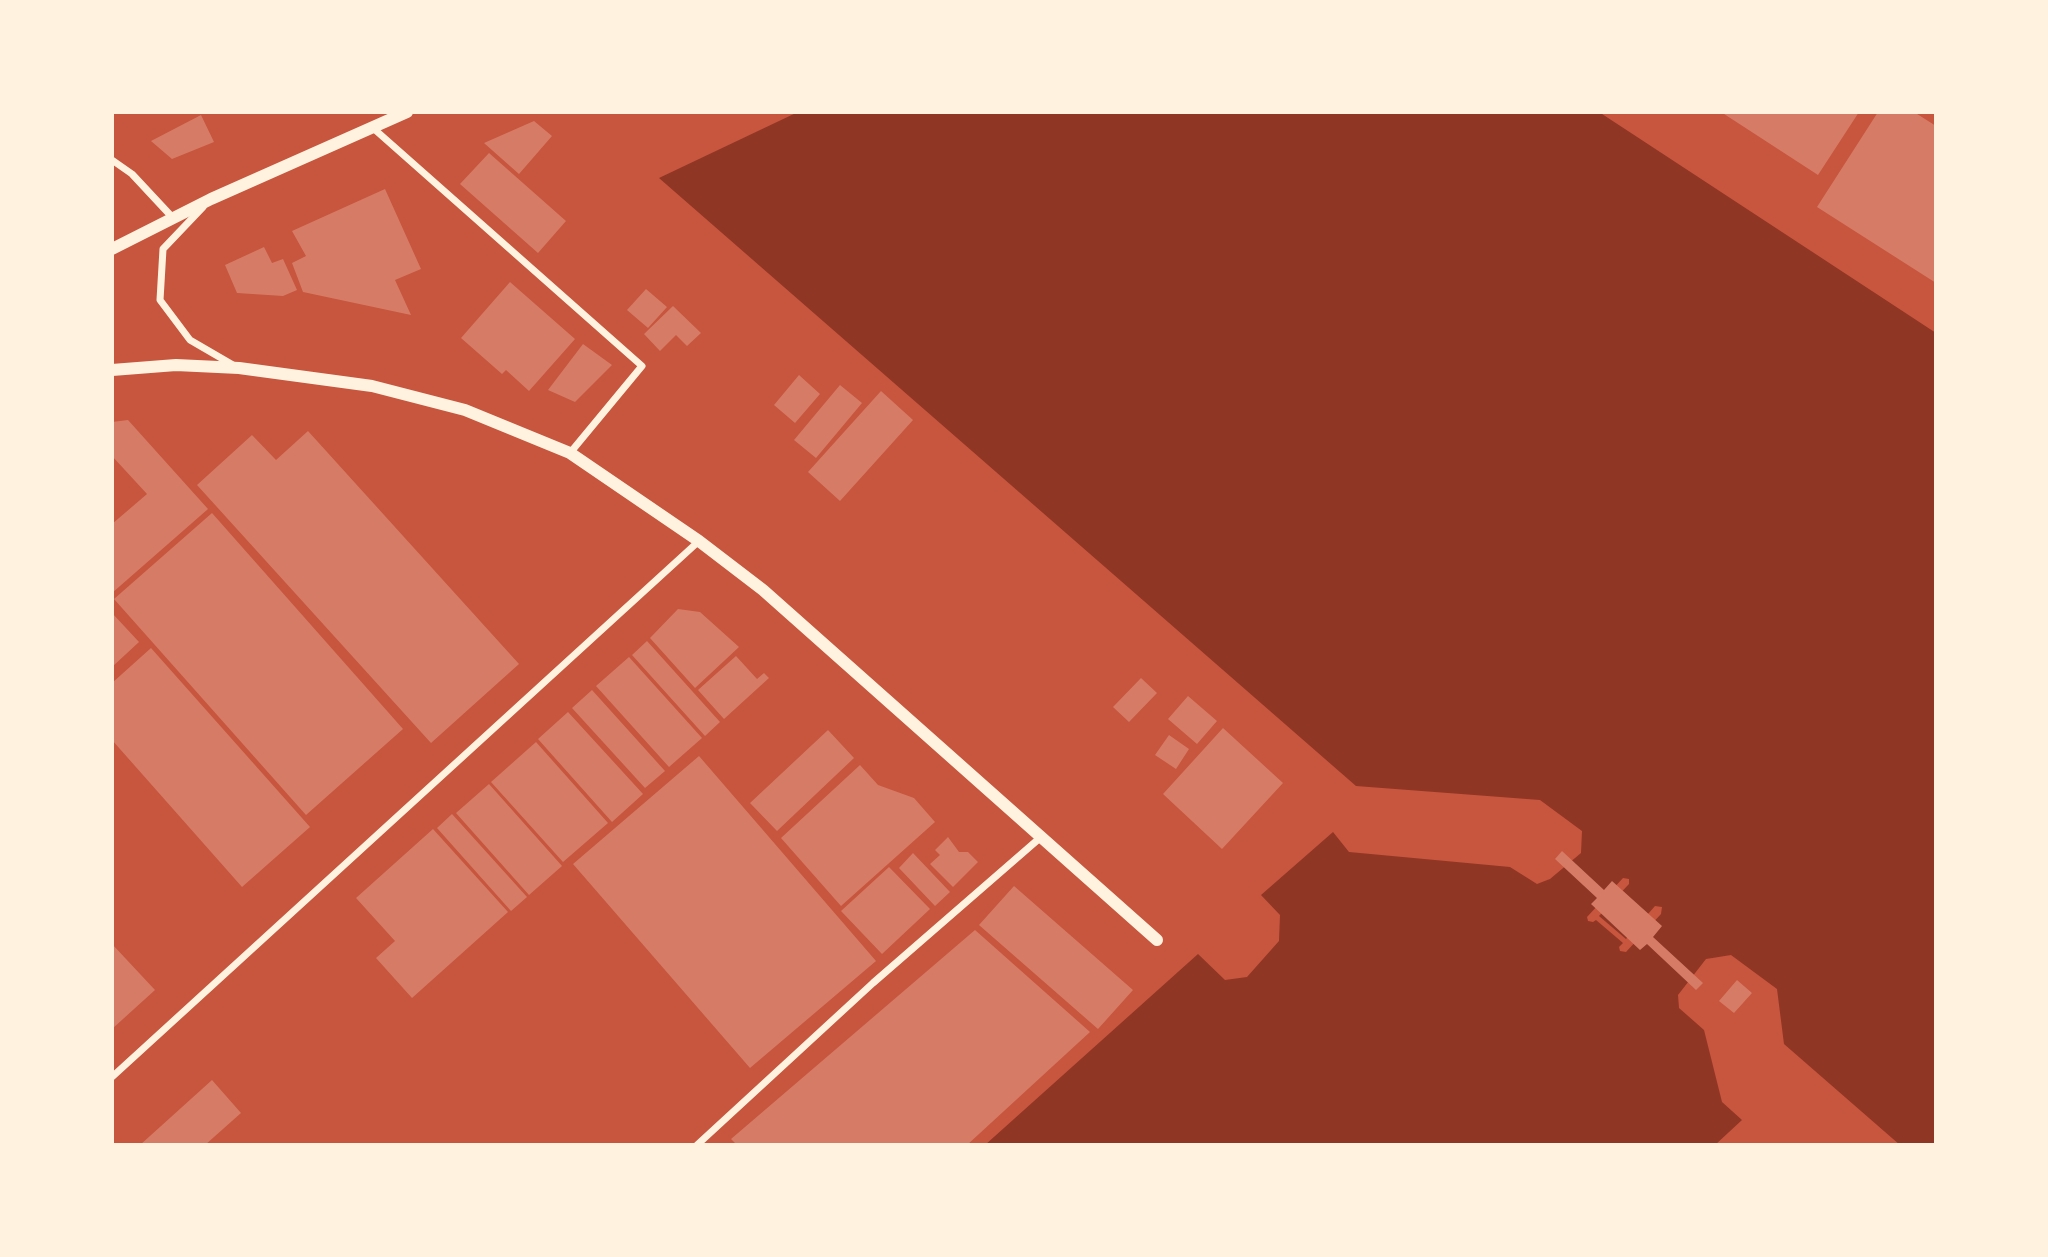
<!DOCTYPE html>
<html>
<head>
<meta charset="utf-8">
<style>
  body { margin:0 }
  #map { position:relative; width:2048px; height:1257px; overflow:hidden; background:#c8553d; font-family:Signika,sans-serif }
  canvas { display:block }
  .frame { position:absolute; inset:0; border:114px solid #fff3e0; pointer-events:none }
</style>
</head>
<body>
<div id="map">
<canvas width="2048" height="1257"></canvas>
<div class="frame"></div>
</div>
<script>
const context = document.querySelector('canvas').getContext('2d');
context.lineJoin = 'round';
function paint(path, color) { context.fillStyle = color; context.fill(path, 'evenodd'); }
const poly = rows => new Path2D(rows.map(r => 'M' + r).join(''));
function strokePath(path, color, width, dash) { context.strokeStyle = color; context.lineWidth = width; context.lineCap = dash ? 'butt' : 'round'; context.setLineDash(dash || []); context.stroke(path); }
paint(poly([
  [798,112,1599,112,1936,333,1936,1145,1900,1145,1784,1044,1777,989,1731,955,1706,959,1678,995,1679,1008,1704,1030,1722,1102,1742,1120,1715,1145,985,1145,1198,954,1225,980,1247,977,1279,941,1280,915,1261,895,1333,832,1349,852,1510,867,1537,884,1550,879,1581,853,1582,831,1540,800,1356,786,659,178],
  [1623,878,1629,879,1629,884,1599,916,1626,939,1655,906,1662,907,1661,914,1626,952,1620,951,1619,947,1623,943,1596,920,1593,922,1588,921,1587,917]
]), '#8f3625');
paint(poly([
  [1721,112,1859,112,1818,175],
  [1878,112,1914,112,1936,126,1936,283,1817,207],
  [201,115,214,142,172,159,151,141],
  [534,121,552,136,519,174,484,143],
  [489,153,566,221,538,253,460,184],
  [385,189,421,269,395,280,411,315,303,292,292,263,306,256,292,231],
  [264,247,272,263,283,259,297,290,283,296,237,293,225,265],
  [510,282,575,339,529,391,506,370,502,374,461,338],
  [646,289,667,307,648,328,627,310],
  [673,306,701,333,687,346,676,335,660,351,644,334],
  [583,344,612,365,575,402,548,390],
  [799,375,820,394,795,423,774,405],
  [840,385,862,403,816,458,794,440],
  [881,391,913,420,840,501,808,472],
  [128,420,208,509,112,593,112,524,147,494,112,456,112,422],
  [308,431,519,664,431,743,197,485,252,435,276,460],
  [212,513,403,729,306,815,114,599],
  [678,609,700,612,739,647,695,688,650,638],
  [112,613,139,642,112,667],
  [647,641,720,722,705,736,632,655],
  [151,648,310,827,242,887,112,740,112,683],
  [736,656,757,679,764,673,769,678,724,719,698,690],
  [629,657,702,738,669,767,596,686],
  [1141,678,1157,693,1129,722,1113,707],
  [592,690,665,771,645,788,572,708],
  [1188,696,1217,721,1197,744,1168,719],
  [568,712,643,794,612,822,538,739],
  [1223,728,1283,783,1222,849,1163,794],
  [828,730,854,758,777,831,750,803],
  [1169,735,1189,749,1176,769,1155,755],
  [536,742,608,823,563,862,491,782],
  [699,756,876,961,750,1068,573,864],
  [860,765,878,785,914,798,935,822,841,906,781,838],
  [489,784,562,866,529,895,456,813],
  [452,814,527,897,511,911,437,828],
  [433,829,508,912,412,998,376,958,395,941,356,898],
  [948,837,959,852,968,852,978,862,953,887,930,864,940,855,935,850],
  [1562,851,1604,890,1612,881,1662,926,1653,937,1703,983,1696,990,1647,944,1640,950,1591,904,1597,898,1555,859],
  [913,853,950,892,935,906,899,868],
  [889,867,930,909,882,954,841,911],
  [1014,886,1133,990,1098,1029,979,925],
  [975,930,1090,1032,967,1145,737,1145,731,1139],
  [112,944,155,990,112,1029],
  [1737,980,1752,993,1734,1013,1719,1001],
  [212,1080,241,1113,205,1145,140,1145]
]), '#d67c66');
strokePath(poly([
  [373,128,642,366,570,453],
  [112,160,132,174,173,218],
  [203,207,163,249,160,300,190,340,233,365],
  [112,1077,699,541],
  [697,1145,873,983,1041,837]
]), '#fff3e0', 7);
strokePath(poly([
  [112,249,211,199,407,112],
  [112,370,176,365,239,368,372,386,465,410,570,453,699,541,763,590,1157,940]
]), '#fff3e0', 12);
</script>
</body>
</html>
